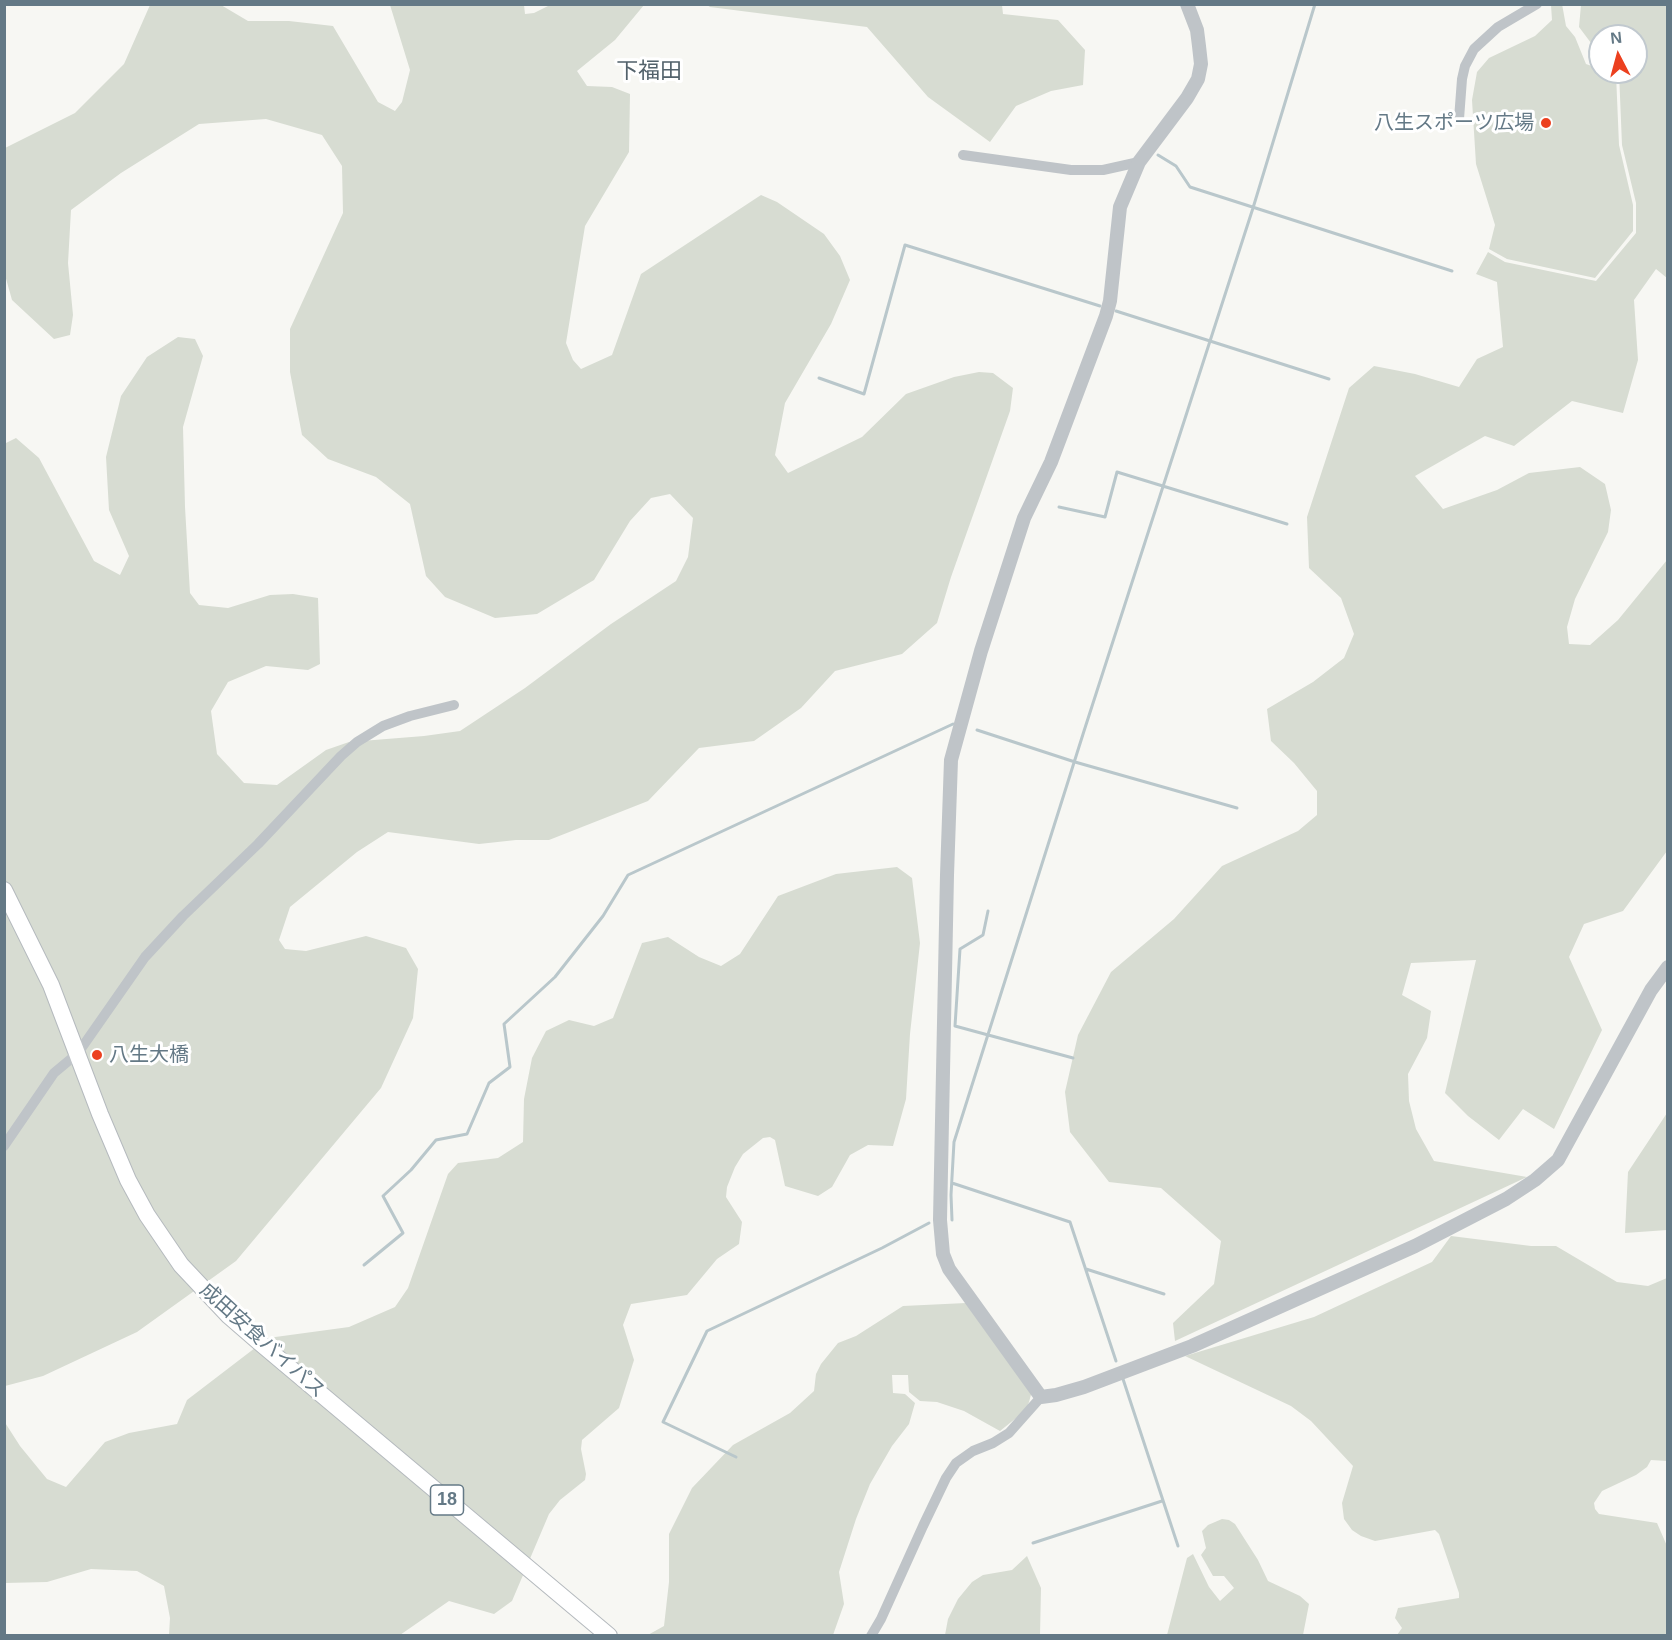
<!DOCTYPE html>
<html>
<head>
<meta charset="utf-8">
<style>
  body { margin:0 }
  #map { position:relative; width:1672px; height:1640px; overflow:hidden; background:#f7f7f3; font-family:Arial,sans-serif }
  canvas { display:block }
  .frame { position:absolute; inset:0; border:6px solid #647986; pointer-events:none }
  .north { position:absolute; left:1588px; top:24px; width:60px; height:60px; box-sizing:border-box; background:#fff; border:2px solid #c1c9cf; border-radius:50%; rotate:354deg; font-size:16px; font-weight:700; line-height:24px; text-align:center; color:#647986 }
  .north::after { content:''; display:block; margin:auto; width:21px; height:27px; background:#ec401f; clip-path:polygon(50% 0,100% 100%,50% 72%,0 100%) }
</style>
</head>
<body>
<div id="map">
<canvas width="1672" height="1640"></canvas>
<div class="frame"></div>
<div class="north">N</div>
</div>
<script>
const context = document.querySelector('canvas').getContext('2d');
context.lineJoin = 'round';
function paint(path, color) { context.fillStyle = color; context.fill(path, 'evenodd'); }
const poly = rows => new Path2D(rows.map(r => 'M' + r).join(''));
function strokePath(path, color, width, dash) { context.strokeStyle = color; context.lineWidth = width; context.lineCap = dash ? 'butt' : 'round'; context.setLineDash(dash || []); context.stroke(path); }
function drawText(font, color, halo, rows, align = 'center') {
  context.font = font + ' Arial,"Noto Sans JP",sans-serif'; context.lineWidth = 6; context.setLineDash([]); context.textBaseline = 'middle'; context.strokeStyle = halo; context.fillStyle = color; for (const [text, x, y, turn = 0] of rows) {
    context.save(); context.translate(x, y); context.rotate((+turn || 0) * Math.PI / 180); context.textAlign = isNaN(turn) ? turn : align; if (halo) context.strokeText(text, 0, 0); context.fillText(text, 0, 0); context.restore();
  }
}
paint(poly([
  [1562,4,1566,26,1575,37,1586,64,1600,69,1600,72,1616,74,1619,145,1633,205,1633,231,1595,278,1507,259,1489,249,1495,225,1476,164,1472,100,1477,72,1489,58,1535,36,1552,20,1551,5],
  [150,5,221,5,248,21,289,21,333,26,378,102,395,111,402,102,410,70,390,5,524,5,525,14,534,13,550,5,644,5,615,40,577,71,587,86,612,87,630,94,629,152,585,226,566,343,573,360,581,369,612,355,641,274,761,195,777,202,824,234,840,256,850,280,831,324,785,403,775,455,788,473,862,437,906,394,954,377,979,372,993,373,1013,388,1010,411,951,577,937,623,902,654,835,671,801,708,754,741,699,748,648,801,549,840,516,840,479,844,388,832,357,852,290,907,279,940,285,949,306,951,366,936,406,948,418,969,413,1018,381,1088,236,1261,137,1332,43,1376,5,1386,4,444,16,438,39,458,94,561,120,575,129,556,109,510,106,457,121,396,147,357,178,337,195,339,203,356,183,427,185,507,190,593,199,605,228,608,270,595,293,594,318,598,320,664,308,670,266,666,228,682,211,711,217,754,244,783,277,785,326,750,349,742,424,736,460,731,525,688,611,624,676,581,688,557,693,518,670,494,651,498,630,521,594,580,537,614,495,618,445,597,426,576,410,504,376,477,328,459,302,435,290,372,290,329,343,213,342,166,322,135,266,119,199,124,121,173,71,210,68,263,73,315,70,335,54,339,12,300,5,275,5,148,75,113,124,64],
  [707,5,1002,5,1003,14,1058,20,1085,50,1083,85,1051,91,1016,106,990,142,928,97,867,27,710,7],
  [1581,5,1667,5,1667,278,1656,269,1634,300,1638,360,1623,413,1572,401,1514,446,1485,436,1415,476,1443,509,1497,490,1529,473,1580,467,1605,484,1611,510,1608,532,1575,599,1567,627,1569,644,1590,645,1618,620,1667,560,1667,851,1623,911,1584,924,1569,957,1602,1030,1554,1129,1523,1109,1499,1140,1468,1116,1445,1093,1476,960,1411,963,1402,995,1431,1011,1427,1038,1408,1074,1409,1101,1416,1129,1434,1161,1527,1177,1175,1341,1173,1323,1214,1284,1221,1241,1161,1188,1109,1182,1070,1132,1065,1092,1078,1035,1111,972,1174,919,1222,866,1298,831,1317,815,1317,791,1294,763,1271,741,1267,709,1313,682,1344,658,1354,634,1341,598,1309,568,1307,517,1349,388,1374,366,1415,374,1459,387,1477,359,1503,347,1497,282,1476,274,1488,252,1505,262,1596,281,1636,233,1636,203,1622,145,1619,72,1636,72,1636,36,1600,36,1600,55,1579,27],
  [897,867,912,878,920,943,910,1034,906,1099,893,1146,868,1145,850,1155,832,1187,818,1196,785,1186,775,1140,770,1137,763,1138,743,1154,735,1167,727,1187,726,1197,742,1222,739,1244,717,1259,687,1295,631,1304,623,1325,634,1360,619,1408,582,1440,581,1449,586,1474,585,1480,560,1500,549,1514,512,1601,494,1614,449,1601,400,1635,169,1635,170,1618,164,1586,137,1571,91,1569,47,1582,5,1583,4,1421,20,1446,47,1479,66,1487,105,1442,129,1433,177,1424,187,1400,268,1338,349,1327,395,1307,408,1288,448,1174,458,1163,498,1158,523,1142,524,1099,532,1058,546,1031,569,1020,594,1026,613,1018,642,943,668,937,699,957,721,966,740,954,778,896,836,874],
  [1667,1113,1667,1230,1625,1233,1628,1172],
  [1451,1236,1531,1246,1556,1246,1617,1282,1648,1286,1667,1278,1667,1461,1651,1460,1647,1467,1636,1475,1602,1491,1594,1503,1595,1509,1599,1514,1657,1523,1667,1546,1667,1635,1397,1635,1402,1628,1395,1618,1398,1608,1459,1598,1459,1593,1439,1534,1435,1530,1375,1541,1361,1536,1352,1530,1344,1519,1342,1503,1353,1466,1311,1421,1291,1406,1185,1356,1314,1317,1432,1262],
  [966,1303,1032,1391,1029,1402,1026,1410,1000,1431,964,1411,937,1402,920,1401,909,1392,908,1375,892,1375,893,1393,905,1394,915,1403,909,1424,892,1446,870,1484,856,1519,839,1572,844,1604,833,1635,646,1636,664,1626,669,1582,669,1534,692,1488,733,1445,790,1413,814,1391,816,1374,821,1364,838,1343,856,1336,903,1306],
  [1222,1519,1229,1520,1235,1524,1258,1560,1268,1581,1300,1596,1309,1604,1303,1635,1167,1635,1187,1558,1193,1554,1209,1587,1220,1601,1234,1588,1224,1576,1213,1576,1201,1555,1206,1548,1202,1531,1208,1525],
  [1027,1556,1041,1588,1040,1635,945,1635,948,1619,958,1599,972,1582,983,1575,1012,1570]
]), '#d7dcd2');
strokePath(poly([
  [1158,155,1176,166,1190,187,1452,271],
  [1116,311,1329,379],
  [819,378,864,394,905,245,1100,306],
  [1059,507,1105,517,1117,472,1287,524],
  [977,730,1075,762,1237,808],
  [988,911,983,935,960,949,955,1026,1073,1058],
  [952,1183,1070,1222,1116,1361],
  [952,1220,951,1195,954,1142,1084,731,1253,208,1315,4],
  [364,1265,403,1233,383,1196,411,1170,436,1140,467,1134,489,1083,510,1067,504,1024,555,977,603,916,628,875,953,724],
  [1086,1269,1164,1294],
  [1123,1379,1178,1546],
  [736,1457,663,1422,707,1331,882,1248,929,1223],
  [1033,1543,1162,1501]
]), '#b9c7cb', 3);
const primary = poly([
  [4,890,51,985,100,1114,128,1180,147,1215,181,1265,229,1316,259,1342,609,1636]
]);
strokePath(primary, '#b5babe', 18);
strokePath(poly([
  [1459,119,1462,79,1465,66,1474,49,1498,27,1537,4],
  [963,155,1071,170,1103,170,1139,162],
  [4,1146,54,1073,78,1053,145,957,183,916,258,844,341,756,357,742,383,726,410,716,454,705],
  [871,1636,881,1619,923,1526,946,1478,956,1463,973,1451,993,1443,1009,1433,1041,1397]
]), '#bfc4c8', 10);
strokePath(poly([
  [1187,4,1197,30,1199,46,1201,64,1198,79,1187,98,1139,162,1120,207,1110,301,1106,316,1051,462,1024,518,981,651,951,760,947,875,940,1220,943,1254,949,1269,1041,1397,1056,1395,1084,1387,1192,1346,1415,1246,1506,1199,1535,1180,1558,1160,1651,990,1668,967]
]), '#bfc4c8', 14);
strokePath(primary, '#fff', 16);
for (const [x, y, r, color] of [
  [1546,123,6,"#ec401f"],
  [97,1055,6,"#ec401f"]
]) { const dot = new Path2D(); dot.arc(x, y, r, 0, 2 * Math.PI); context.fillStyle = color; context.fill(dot); strokePath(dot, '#fff', 2); }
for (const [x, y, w] of [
  [447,1500,33]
]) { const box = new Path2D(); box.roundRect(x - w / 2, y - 15, w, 30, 4.5); context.fillStyle = '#fff'; context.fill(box); strokePath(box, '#647986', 1.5); }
drawText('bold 18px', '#647986', null, [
  ["18",447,1500]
]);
drawText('20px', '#647986', '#fff', [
  ["八生スポーツ広場",1534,123],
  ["八生大橋",109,1055,"left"]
], 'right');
drawText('20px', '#647986', '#fff', [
  ["成田安食バイパス",262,1341,42]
]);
drawText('22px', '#53626b', '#fff', [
  ["下福田",649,72]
]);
</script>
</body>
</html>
